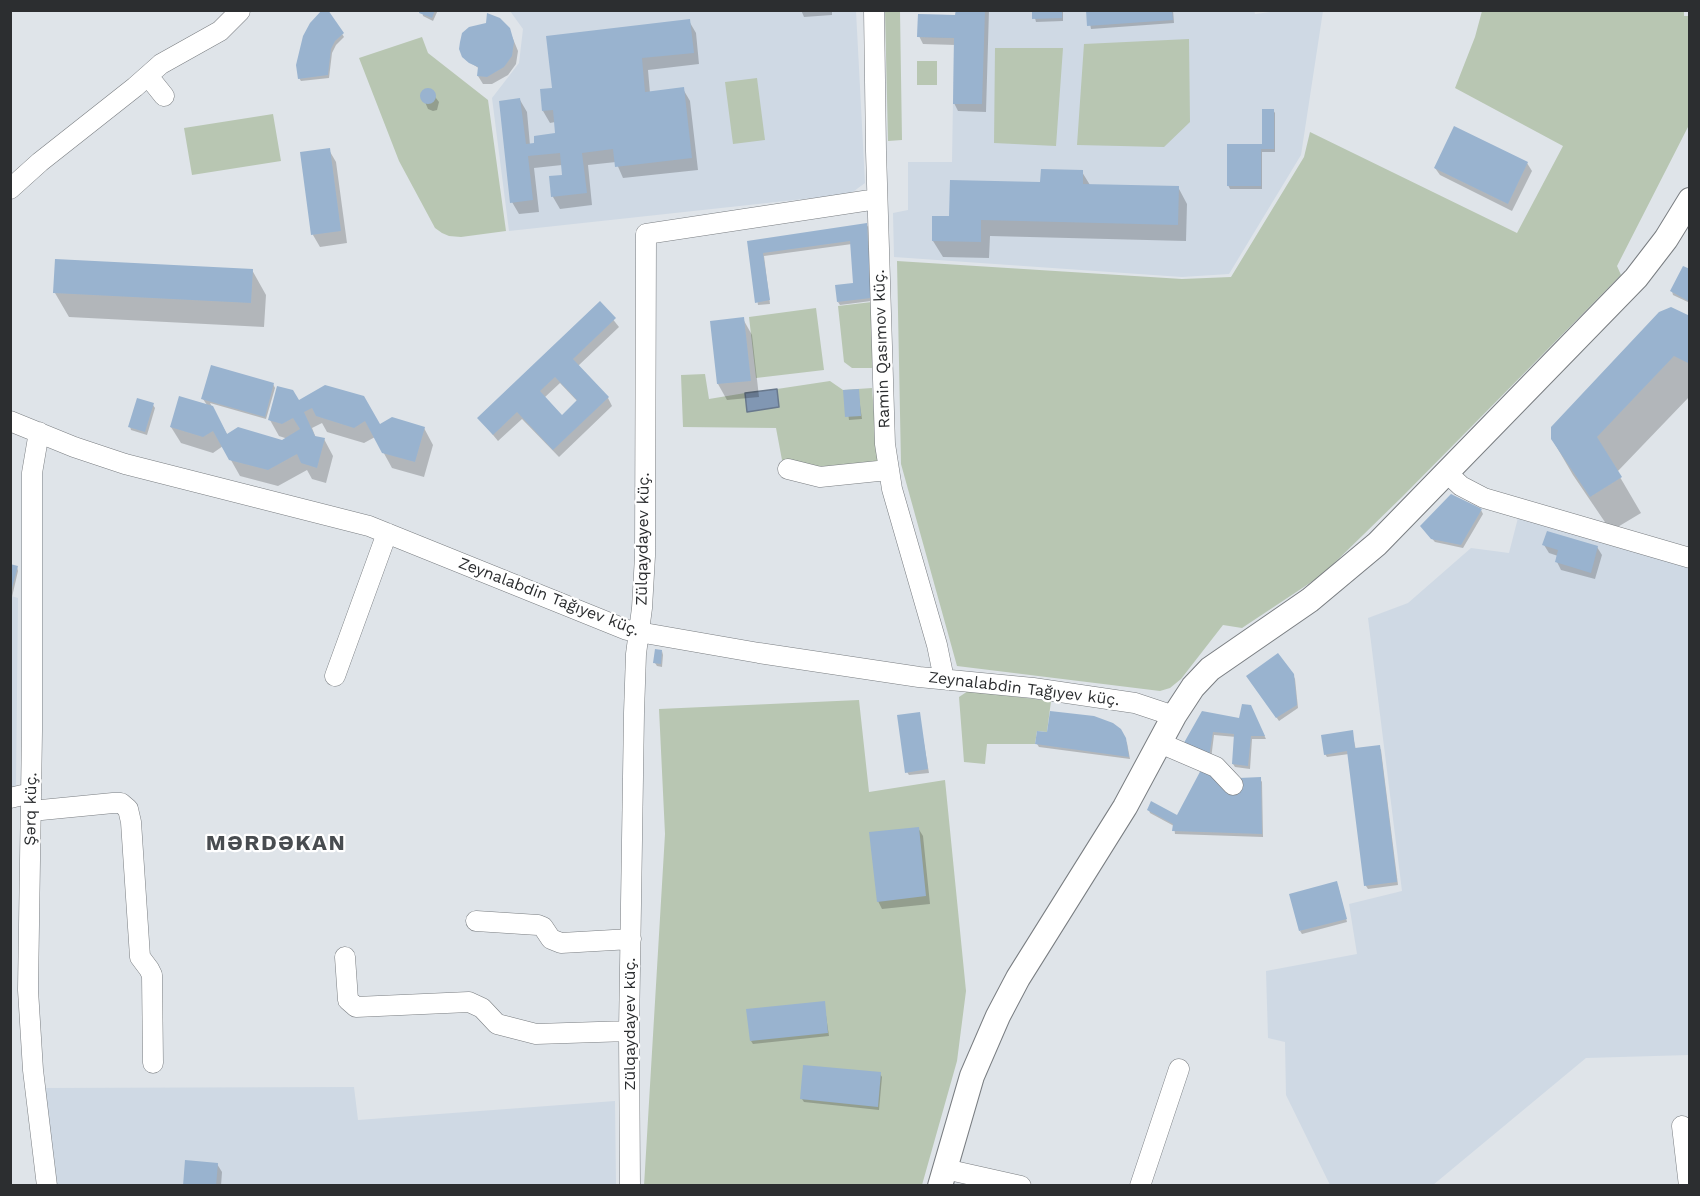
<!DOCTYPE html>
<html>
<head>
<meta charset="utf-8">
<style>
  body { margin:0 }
  #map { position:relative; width:1700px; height:1196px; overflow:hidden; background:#dfe4e9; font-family:"Work Sans",sans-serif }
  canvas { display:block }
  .frame { position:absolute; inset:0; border:12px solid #2c2e30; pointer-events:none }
</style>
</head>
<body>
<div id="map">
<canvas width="1700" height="1196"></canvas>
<div class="frame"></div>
</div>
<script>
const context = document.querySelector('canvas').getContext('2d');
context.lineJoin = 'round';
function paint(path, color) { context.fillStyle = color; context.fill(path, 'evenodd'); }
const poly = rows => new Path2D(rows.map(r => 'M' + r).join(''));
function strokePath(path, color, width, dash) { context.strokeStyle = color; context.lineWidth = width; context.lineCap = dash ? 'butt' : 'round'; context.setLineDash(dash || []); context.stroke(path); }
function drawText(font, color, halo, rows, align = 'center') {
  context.font = font + ' "Work Sans",sans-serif'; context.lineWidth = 4.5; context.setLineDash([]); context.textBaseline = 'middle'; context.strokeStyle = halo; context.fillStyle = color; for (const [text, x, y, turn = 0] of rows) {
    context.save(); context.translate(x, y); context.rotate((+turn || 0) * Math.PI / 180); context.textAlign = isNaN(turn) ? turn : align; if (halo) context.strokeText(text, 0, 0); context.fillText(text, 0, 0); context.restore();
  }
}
paint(poly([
  [956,10,1254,10,1255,14,1285,10,1323,11,1301,155,1229,274,1182,277,894,257,893,213,908,210,908,162,952,162,954,38,917,37,918,14,955,15],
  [510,11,856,11,865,183,850,194,509,231,492,98,519,63,523,29],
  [1519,514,1689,565,1689,1055,1586,1058,1433,1185,1330,1185,1286,1095,1285,1042,1268,1038,1266,971,1357,954,1349,904,1402,891,1368,618,1408,603,1471,548,1509,553],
  [11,596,18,598,16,789,11,789],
  [354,1087,358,1120,615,1101,616,1185,53,1185,42,1088]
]), '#cfd9e4');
paint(poly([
  [1684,10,1684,16,1689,16,1689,125,1617,266,1621,275,1403,496,1322,575,1242,628,1223,625,1181,679,1170,688,1160,691,957,666,901,464,897,261,1182,279,1231,277,1304,157,1310,132,1517,233,1563,146,1455,88,1475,37,1482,11],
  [885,11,900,11,902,140,888,141],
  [422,37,428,53,488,100,506,231,461,237,449,236,442,233,435,228,399,161,359,58],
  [1189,39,1190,122,1164,147,1077,145,1084,44],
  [995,48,1063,48,1056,146,994,143],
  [917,61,937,61,937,85,917,85],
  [757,78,765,140,733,144,725,82],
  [273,114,281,161,192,175,184,128],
  [872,302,874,368,852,368,844,362,838,306],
  [816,308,824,370,756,378,749,317],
  [705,374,709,399,745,393,747,412,779,407,777,389,830,381,843,390,872,388,878,464,825,470,782,460,776,428,683,427,681,375],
  [968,691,1051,701,1047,732,1037,731,1035,744,987,744,985,764,964,762,959,697],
  [859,700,869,792,945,780,966,991,957,1061,922,1185,644,1186,665,834,659,709]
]), '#b8c6b2');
const water = poly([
  [777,389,779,407,747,412,745,393,777,389]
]);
paint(water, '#8197b3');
strokePath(water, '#68788c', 1.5);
paint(poly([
  [327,10,344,37,336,45,332,53,329,78,301,81,299,78],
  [422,10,438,10,433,21,423,16],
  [801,10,832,10,832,15,804,17],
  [957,10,989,10,986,112,958,111,954,103,956,45,923,44,919,36,957,17],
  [1033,10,1063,10,1063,21,1036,22],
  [1104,10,1173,10,1174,23,1091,29,1088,12],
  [689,21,696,33,699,64,648,70,650,93,683,89,690,101,698,170,623,178,616,162,588,165,592,205,560,209,553,197,551,177,564,176,562,165,534,168,539,212,519,214,512,202,520,100,527,112,530,145,557,134,555,122,550,123,543,111,553,89],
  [487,24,509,29,518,51,516,64,508,75,492,84,483,84,478,76,480,69,466,60],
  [430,90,439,102,437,110,433,111,428,109,422,95,425,91],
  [1273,110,1275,113,1275,152,1262,152,1262,189,1230,189,1228,185,1263,145],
  [329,150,336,162,347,243,320,247,313,235],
  [1527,163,1532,171,1512,211,1440,175,1435,168],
  [1082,172,1090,185,1178,187,1187,204,1186,241,990,236,989,258,943,257,933,241,951,218,1042,184],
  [866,224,868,227,871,301,840,305,838,302,854,284,852,244,764,256,770,304,758,305,748,242],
  [252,270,266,295,264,327,69,317,55,293],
  [1690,271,1690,303,1673,295,1672,291],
  [600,303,619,327,578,366,608,398,612,406,559,457,522,419,498,441,479,418],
  [560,383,578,402,562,417,544,398],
  [743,319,752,335,759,397,727,400,718,384,711,323],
  [1690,319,1690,396,1617,472,1641,513,1611,531,1573,475,1552,439],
  [273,384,275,388,266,419,210,403,228,436,283,442,288,439,279,436,270,420,325,387,380,426,424,428,433,445,424,477,392,468,375,437,364,443,327,432,322,423,312,428,316,438,324,439,333,456,326,483,312,479,307,470,278,486,240,476,223,446,213,453,181,443,171,427,207,405,203,399],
  [858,391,862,419,849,420,845,392],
  [153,405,155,408,147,435,131,430,130,426],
  [1481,510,1483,514,1463,548,1435,542,1424,530],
  [1544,545,1597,547,1602,555,1595,579,1561,570,1557,562,1558,556,1549,553],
  [10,566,17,567,18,571,12,597,10,597],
  [662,651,663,655,662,667,657,666,655,663],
  [1293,675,1295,679,1298,708,1279,721,1250,679],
  [1252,710,1266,739,1252,739,1250,769,1235,767,1233,764,1236,737,1214,735,1211,759,1184,751,1203,712,1241,719],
  [919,714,929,773,909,775,907,772],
  [1119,730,1127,743,1130,759,1039,747,1037,744],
  [1352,732,1356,750,1379,747,1381,750,1398,885,1368,889,1366,886,1349,754,1327,757,1325,754],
  [1260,779,1262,782,1263,837,1175,834,1174,826,1150,813,1149,810,1177,817],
  [918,828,923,836,930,904,882,909,878,901],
  [1338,886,1347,922,1302,934,1300,931],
  [824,1002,829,1036,753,1044,751,1041],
  [880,1074,882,1077,879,1110,804,1102,802,1099],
  [217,1164,222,1172,221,1186,184,1186]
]), '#0003');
paint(poly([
  [322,10,328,10,344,33,335,41,331,49,328,75,298,79,296,65,303,36,310,23],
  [420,10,435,10,432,18,419,13],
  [956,10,985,10,982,104,953,104,954,38,917,37,918,14,955,15],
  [1032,10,1062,10,1062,18,1032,19],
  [1086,10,1172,10,1173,20,1087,26],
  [487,13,500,18,510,28,514,42,512,56,504,67,487,77,477,76,478,67,469,63,462,57,459,49,460,42,462,33,469,27,486,23],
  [690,19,694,53,642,58,645,92,684,87,692,158,615,167,613,149,582,153,587,193,551,197,549,176,562,175,560,153,528,156,533,200,510,203,499,101,520,98,526,144,534,143,534,136,555,133,553,110,542,111,540,89,552,88,546,36],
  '420 96a8 8 0 1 1 16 0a8 8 0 1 1-16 0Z',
  [1262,109,1274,109,1274,149,1261,149,1261,186,1227,186,1227,144,1262,144],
  [1454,126,1528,162,1508,204,1434,168],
  [330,148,341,231,311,235,300,152],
  [1041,169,1083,170,1083,184,1179,186,1178,225,981,220,981,242,932,241,932,216,949,216,950,180,1040,182],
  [867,223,871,298,837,302,835,285,853,283,850,241,763,253,770,300,755,303,747,241],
  [55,259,253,269,251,303,53,293],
  [1683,266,1690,269,1690,302,1670,291],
  [600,301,616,318,573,359,609,397,553,450,517,412,493,435,477,418],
  [555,377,577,400,562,415,540,391],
  [1671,307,1690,316,1690,364,1674,356,1597,437,1622,477,1590,497,1551,439,1551,427,1659,312],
  [744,317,751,381,717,384,710,321],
  [211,365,274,383,265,417,201,399],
  [325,385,364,396,380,424,392,417,425,427,415,462,382,453,365,421,354,428,316,416,312,408,304,412,315,436,325,438,317,468,301,463,297,454,268,470,229,460,213,431,203,437,170,427,179,396,213,406,227,434,238,427,282,440,300,429,293,418,282,424,268,420,277,386,293,390,299,400],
  [859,389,861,416,845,417,843,390],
  [137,398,154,403,145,432,128,427],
  [1451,494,1482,509,1461,545,1431,539,1420,526],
  [1547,531,1598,546,1591,573,1555,562,1558,550,1542,545],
  [10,564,18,566,11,592,10,592],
  [655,649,662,650,661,664,653,663],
  [1278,653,1294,674,1297,705,1276,718,1246,676],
  [1242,704,1251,705,1265,736,1251,736,1248,766,1232,764,1234,734,1213,732,1209,757,1181,748,1202,711,1239,718],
  [1050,711,1094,716,1113,723,1121,729,1126,738,1129,757,1035,744,1037,731,1047,732],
  [920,712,928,769,905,773,897,715],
  [1353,730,1355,748,1380,745,1397,882,1364,886,1347,751,1324,755,1321,735],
  [1202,768,1239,778,1261,777,1262,834,1172,831,1173,824,1147,810,1151,801,1177,815],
  [919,827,926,896,877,902,869,832],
  [1337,881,1347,919,1299,931,1289,894],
  [825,1001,828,1033,750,1041,746,1009],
  [803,1065,881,1072,878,1107,800,1099],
  [185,1160,218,1163,216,1186,183,1186]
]), '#99b3cf');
const minor = poly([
  [874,10,876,151,885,444,892,489,937,645,944,679],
  [148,76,164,96],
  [10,189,40,162,135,87,161,64,220,31,240,11],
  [10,421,74,447,125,464,369,526,627,630,759,653,919,677,1033,688,1135,703,1174,716],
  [39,432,32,473,32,731,28,990,33,1070,47,1186],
  [788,469,820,477,888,470],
  [1447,473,1461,486,1484,498,1690,558],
  [335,676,387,533],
  [1160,743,1216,767,1233,785],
  [10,798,31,793],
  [31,811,113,803,121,803,128,809,131,822,140,957,149,969,152,975,153,1063],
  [476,921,538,925,543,927,551,939,561,943,631,939],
  [345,957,348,1000,356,1007,469,1002,482,1008,497,1024,536,1034,629,1031],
  [1682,1126,1689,1186],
  [945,1169,1021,1186],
  [630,1186,629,1031,634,713,636,654,642,608,645,556,646,234,877,199],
  [1140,1186,1179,1069]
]);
const major = poly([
  [940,1186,972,1076,998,1016,1018,978,1125,807,1174,716,1193,687,1210,669,1310,600,1377,544,1636,278,1666,239,1690,200]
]);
strokePath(minor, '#797d81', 21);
strokePath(major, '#797d81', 26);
strokePath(minor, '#fff', 20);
strokePath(major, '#fff', 24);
drawText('16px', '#2c2e30', '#fff', [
  ["Ramin Qasımov küç.",882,349,-92],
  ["Zülqaydayev küç.",643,539,-89],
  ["Zeynalabdin Tağıyev küç.",549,597,21],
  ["Zeynalabdin Tağıyev küç.",1024,689,7],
  ["Şərq küç.",31,809,-89],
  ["Zülqaydayev küç.",630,1024,-90]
]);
context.letterSpacing = '1.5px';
drawText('bold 22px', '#484c50', '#fff', [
  ["MƏRDƏKAN",276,844]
]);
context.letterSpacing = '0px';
</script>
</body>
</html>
